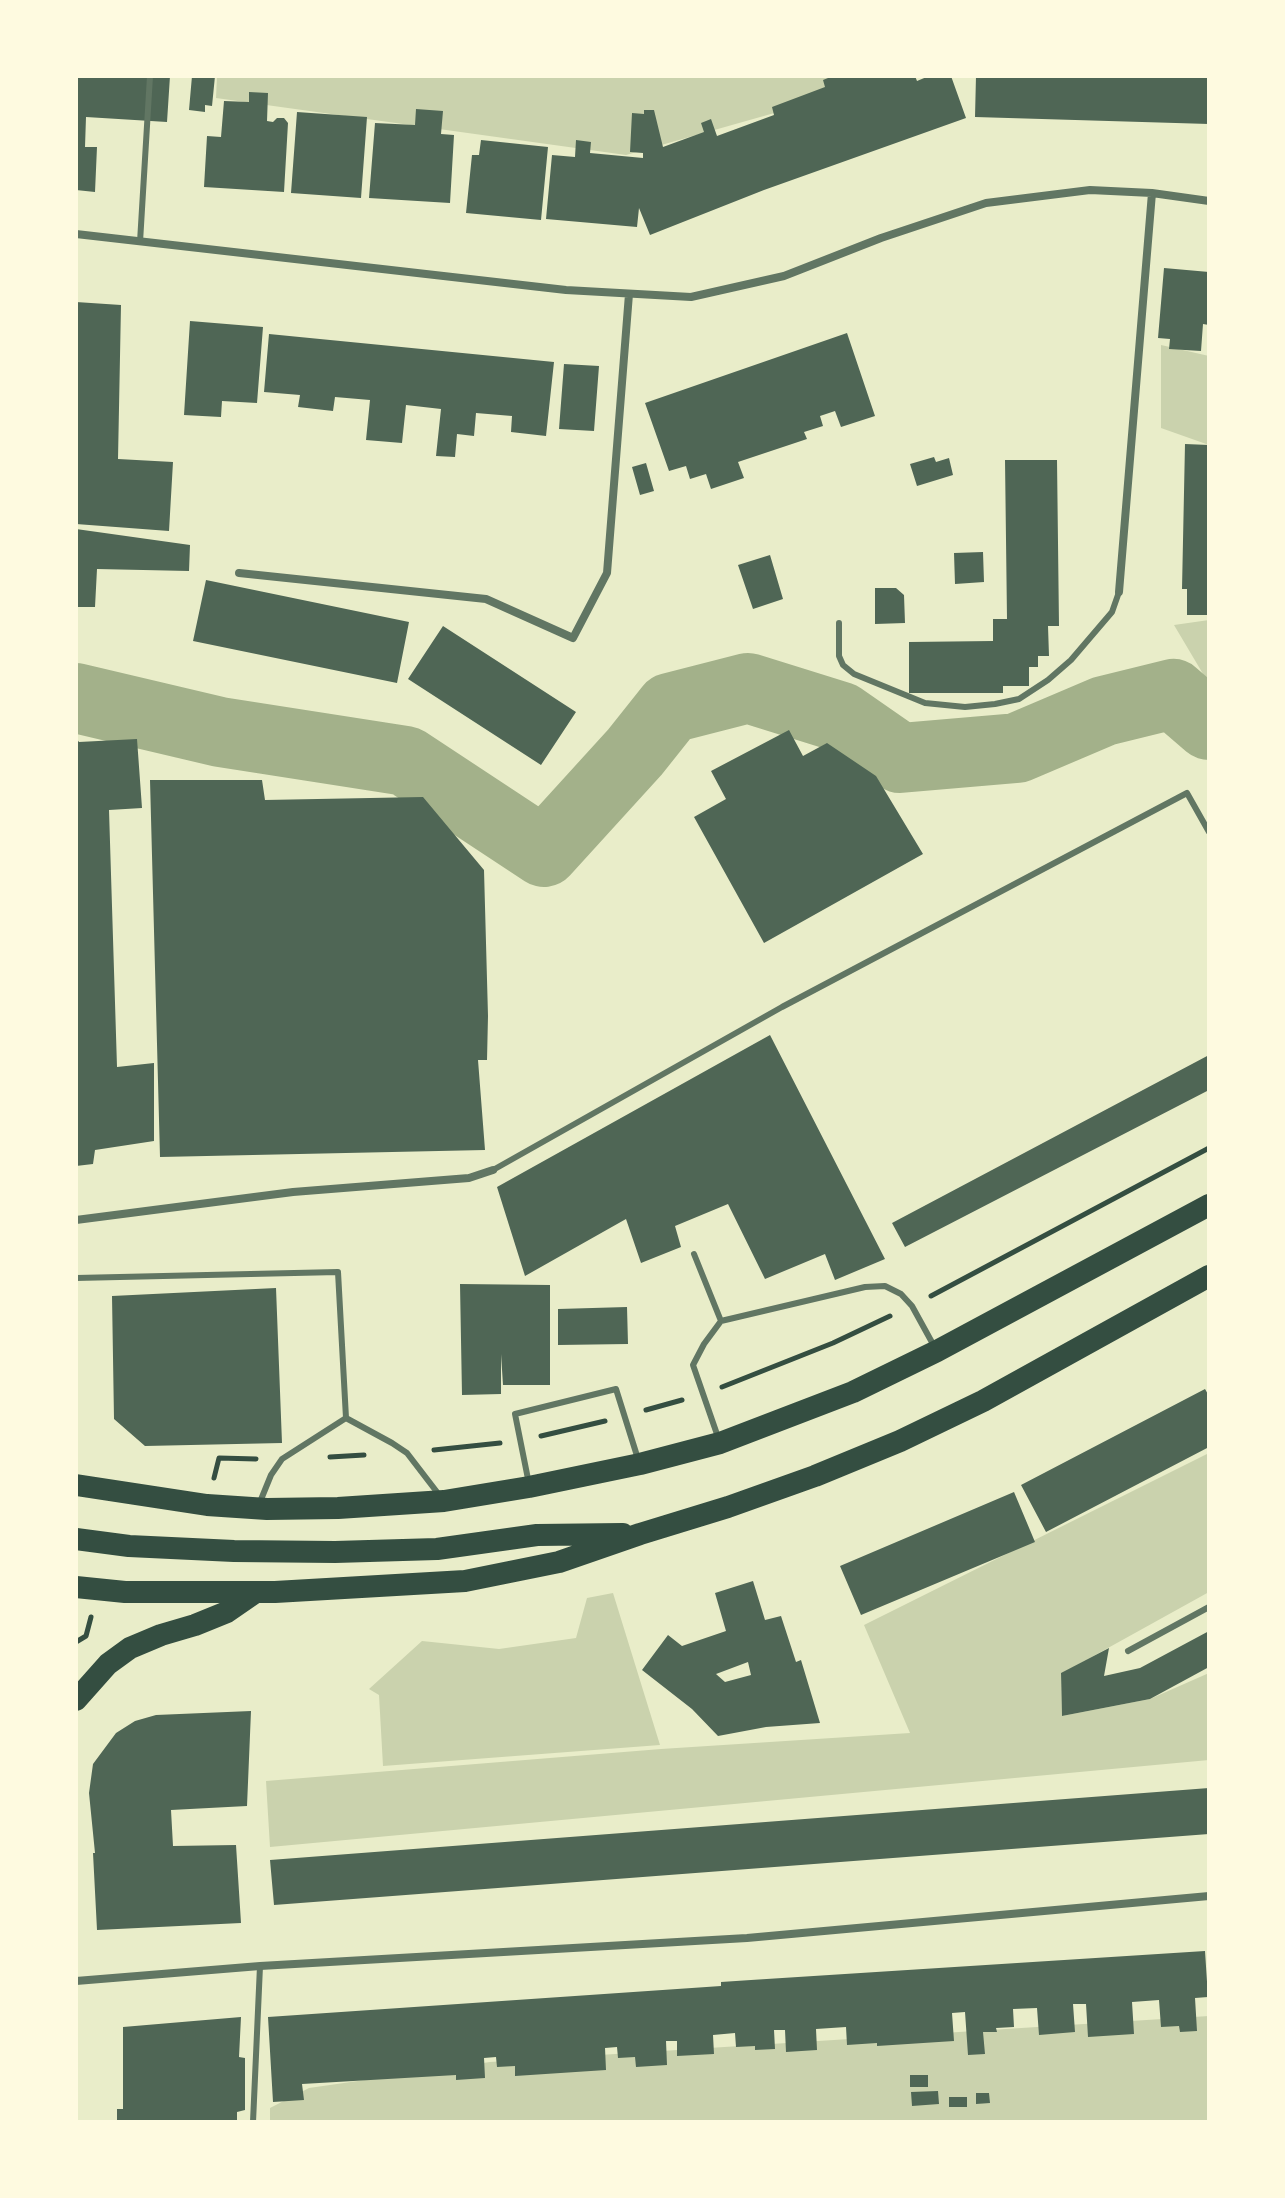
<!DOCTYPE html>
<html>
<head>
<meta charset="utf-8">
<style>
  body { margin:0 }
  #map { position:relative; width:1285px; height:2198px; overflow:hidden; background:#e9edc9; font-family:Karla,sans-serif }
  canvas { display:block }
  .frame { position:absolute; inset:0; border:78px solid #fefae0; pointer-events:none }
</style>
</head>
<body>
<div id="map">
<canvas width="1285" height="2198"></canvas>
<div class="frame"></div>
</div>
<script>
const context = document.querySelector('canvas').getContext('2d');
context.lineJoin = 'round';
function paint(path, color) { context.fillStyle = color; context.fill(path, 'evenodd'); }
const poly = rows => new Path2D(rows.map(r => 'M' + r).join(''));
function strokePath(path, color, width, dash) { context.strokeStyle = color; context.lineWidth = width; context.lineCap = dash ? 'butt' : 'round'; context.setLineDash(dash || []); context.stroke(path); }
paint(poly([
  [217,76,905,76,626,155,216,98],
  [1161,345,1209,356,1209,445,1161,428],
  [1209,620,1209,684,1174,625],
  [1209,1453,1209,1592,1061,1674,1062,1716,1150,1699,1209,1673,1209,1760,270,1847,266,1781,661,1749,910,1733,864,1625],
  [613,1593,660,1745,383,1766,379,1695,369,1689,422,1641,499,1649,576,1638,587,1598],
  [1209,2016,1209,2122,270,2122,270,2108,309,2088,490,2062]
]), '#cad2ad');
strokePath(poly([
  [76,698,220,732,406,761,544,852,635,752,670,708,748,688,841,717,900,758,1017,748,1104,711,1173,694,1209,725]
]), '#a3b18a', 70);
paint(poly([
  [76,76,170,76,167,122,86,117,85,147,97,147,95,192,76,190],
  [192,76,215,76,212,106,205,105,205,112,189,110],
  [833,76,915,76,917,81,929,76,951,76,966,118,764,190,650,235,639,208,637,227,546,219,552,155,575,157,576,140,591,142,590,153,643,158,643,153,630,152,632,113,644,114,644,110,654,110,663,147,704,132,701,123,711,119,717,136,774,115,772,107,825,87,823,80],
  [976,76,1209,76,1209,124,975,117],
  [249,92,268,93,267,121,273,122,277,118,284,118,288,123,284,192,204,187,207,136,221,137,224,101,249,102],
  [416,109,443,111,441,134,454,135,450,203,369,198,375,123,415,125],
  [297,112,367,117,361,198,291,193],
  [481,140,548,147,541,220,466,213,472,155,479,155],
  [1164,268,1209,272,1209,325,1203,324,1201,351,1169,349,1170,339,1158,338],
  [76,302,121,305,118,459,173,462,169,531,76,524],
  [190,321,263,327,257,403,222,401,221,417,184,415],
  [847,333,875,416,841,427,835,411,820,416,823,426,804,432,807,439,738,462,744,478,711,489,706,474,690,479,686,466,669,471,645,403],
  [269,334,554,362,546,436,511,432,512,416,476,413,474,436,457,434,455,457,436,456,441,409,406,405,402,443,366,440,370,400,335,397,333,411,298,407,300,395,264,392],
  [564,364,599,366,594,431,559,429],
  [1185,444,1209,445,1209,615,1187,615,1187,589,1182,589],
  [934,457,936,462,949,458,953,475,917,486,910,464],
  [1005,460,1057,460,1059,626,1048,626,1049,656,1038,656,1038,667,1029,667,1029,686,1003,686,1003,693,909,693,909,642,993,641,993,619,1007,619],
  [646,463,654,491,640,495,632,467],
  [76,529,190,545,189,571,97,569,95,607,76,607],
  [983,552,984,582,955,584,954,553],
  [770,555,783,599,753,609,738,565],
  [206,580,409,622,397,683,193,641],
  [875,588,896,588,904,595,905,623,875,624],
  [443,626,576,712,541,765,408,679],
  [789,730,803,756,827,743,876,776,923,854,764,943,694,817,726,799,711,771],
  [76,738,79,742,137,739,142,808,109,810,117,1067,154,1063,154,1141,95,1150,93,1164,76,1166],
  [150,780,262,780,265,800,423,797,484,870,488,1016,487,1060,478,1060,485,1150,160,1157],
  [770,1035,885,1259,835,1280,825,1254,765,1279,728,1204,675,1226,681,1247,641,1263,626,1219,525,1276,497,1187],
  [1209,1055,1209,1090,905,1247,892,1223],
  [460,1284,550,1285,550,1385,503,1385,501,1354,501,1394,462,1395],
  [276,1288,282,1443,145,1446,114,1419,112,1296],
  [627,1307,628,1344,558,1345,558,1309],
  [1205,1389,1209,1396,1209,1447,1046,1532,1021,1485],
  [1014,1492,1035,1542,861,1615,840,1566],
  [753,1581,765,1620,781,1616,796,1662,801,1660,820,1723,766,1727,718,1736,692,1709,642,1670,668,1635,682,1646,726,1631,715,1593],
  [748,1662,751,1675,725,1682,716,1674],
  [1209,1631,1209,1667,1150,1699,1062,1716,1061,1673,1109,1648,1104,1676,1140,1668],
  [251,1711,247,1806,171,1810,173,1846,236,1845,241,1923,97,1930,93,1853,95,1853,89,1793,93,1764,116,1733,135,1721,156,1715],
  [1209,1788,1209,1834,274,1905,270,1860],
  [1205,1951,1208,1997,1195,1998,1197,2031,1180,2032,1179,2026,1161,2027,1159,2000,1132,2002,1134,2034,1088,2037,1086,2004,1073,2004,1075,2032,1039,2035,1037,2008,1013,2009,1014,2027,996,2028,997,2032,983,2032,985,2054,968,2055,965,2012,952,2013,954,2041,877,2046,877,2043,847,2045,846,2027,816,2029,817,2050,786,2052,785,2030,774,2030,775,2049,755,2050,755,2046,736,2047,735,2033,713,2035,714,2054,677,2056,677,2041,666,2041,667,2065,636,2067,635,2057,618,2058,617,2047,605,2048,606,2070,515,2076,515,2066,497,2067,496,2057,484,2058,485,2078,456,2080,456,2075,302,2084,304,2100,273,2102,268,2017,721,1986,721,1982,751,1980],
  [241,2017,239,2057,245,2058,245,2110,237,2112,237,2122,117,2122,117,2109,123,2109,123,2027],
  [910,2075,928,2075,928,2087,910,2087],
  [938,2091,939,2104,912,2106,911,2092],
  [976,2093,989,2093,990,2103,976,2104],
  [949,2097,967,2097,967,2107,949,2107]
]), '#4f6655');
strokePath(poly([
  [931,1296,1209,1148],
  [722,1387,833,1343,890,1316],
  [646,1410,682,1400],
  [541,1436,605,1421],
  [434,1450,500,1443],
  [330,1457,364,1455],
  [214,1478,219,1458,256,1459],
  [76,1642,86,1636,91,1617]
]), '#344e41', 5);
strokePath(poly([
  [140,242,150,76],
  [839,623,839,656,843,665,854,674,925,703,965,707,995,704,1019,699,1048,680,1071,660,1112,612,1119,592],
  [493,1170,782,1007,1187,793,1209,832],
  [694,1254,721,1321,704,1344,693,1365,719,1440],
  [76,1278,338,1272,346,1418],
  [721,1321,865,1287,885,1286,901,1294,912,1306,934,1346],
  [346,1418,392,1443,407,1453,440,1496],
  [529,1484,515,1414,616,1389,638,1459],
  [260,1502,271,1475,282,1459,346,1418],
  [1128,1651,1209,1607],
  [253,2122,260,1966]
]), '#617663', 6);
strokePath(poly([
  [76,234,566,290,691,297,784,276,881,238,986,203,1090,190,1152,193,1209,201],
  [239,573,486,599,573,638,607,573,629,294],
  [1119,592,1152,193],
  [76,1220,293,1192,469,1178,493,1170],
  [76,1981,260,1966,747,1938,1209,1896]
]), '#617663', 8);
strokePath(poly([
  [76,1485,207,1505,267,1509,338,1508,444,1501,529,1487,640,1464,720,1443,853,1392,937,1351,1209,1205],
  [76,1539,129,1546,234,1551,335,1552,437,1549,537,1535,623,1534],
  [76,1587,125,1592,275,1592,465,1581,559,1562,640,1534,728,1507,815,1476,900,1441,983,1401,1209,1276],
  [76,1700,108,1664,130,1648,161,1635,195,1625,227,1612,256,1592]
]), '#344e41', 22);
</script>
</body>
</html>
